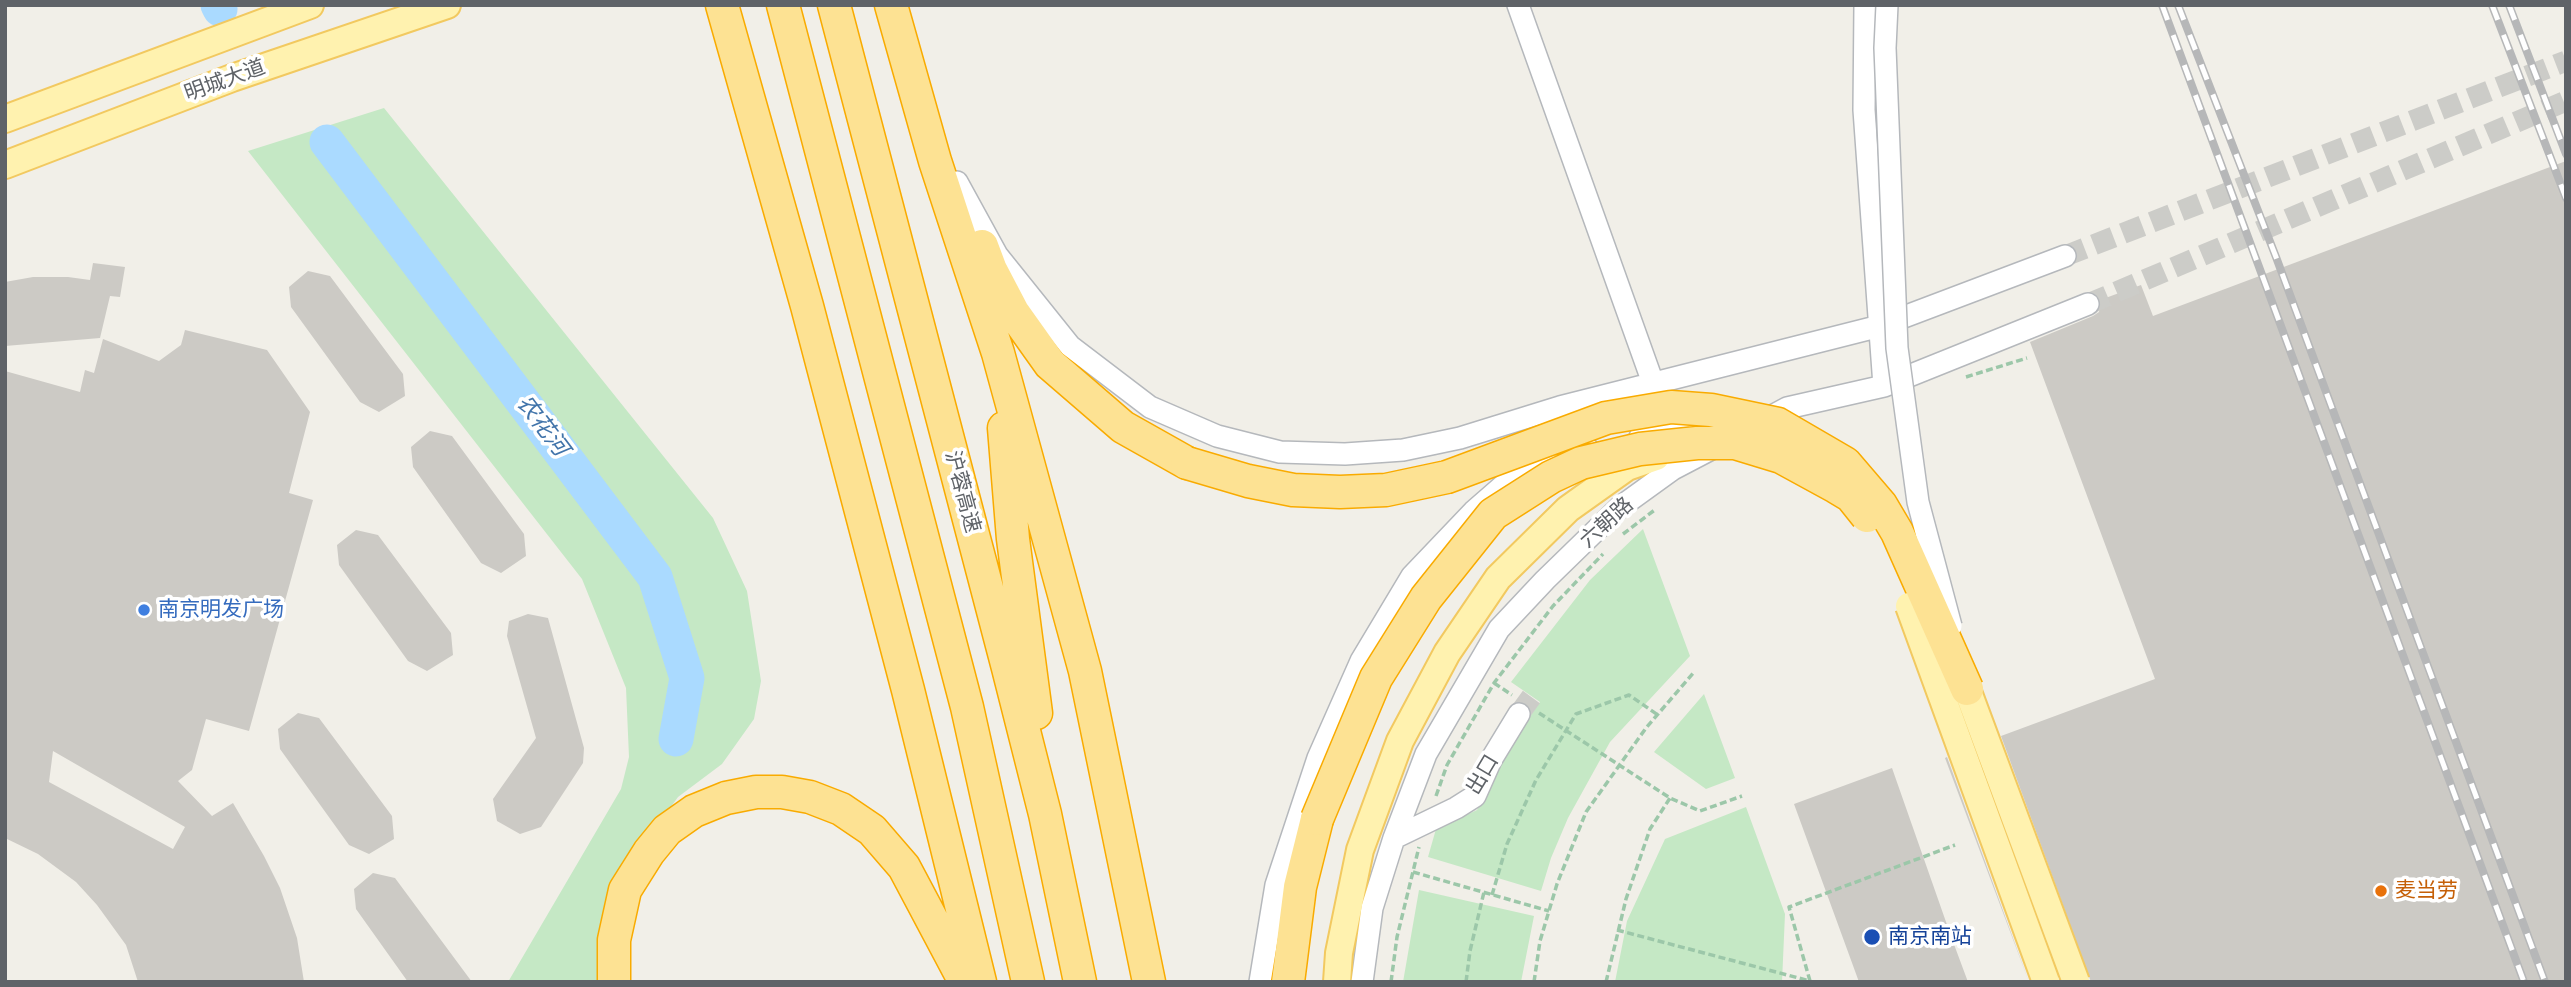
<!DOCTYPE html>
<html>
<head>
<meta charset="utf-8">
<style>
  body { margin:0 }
  #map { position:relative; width:2571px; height:987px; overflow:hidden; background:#f1efe8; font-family:"Fira Sans",sans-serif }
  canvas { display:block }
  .frame { position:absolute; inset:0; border:7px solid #5f6368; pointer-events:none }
</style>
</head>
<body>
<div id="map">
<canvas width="2571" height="987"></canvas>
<div class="frame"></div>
</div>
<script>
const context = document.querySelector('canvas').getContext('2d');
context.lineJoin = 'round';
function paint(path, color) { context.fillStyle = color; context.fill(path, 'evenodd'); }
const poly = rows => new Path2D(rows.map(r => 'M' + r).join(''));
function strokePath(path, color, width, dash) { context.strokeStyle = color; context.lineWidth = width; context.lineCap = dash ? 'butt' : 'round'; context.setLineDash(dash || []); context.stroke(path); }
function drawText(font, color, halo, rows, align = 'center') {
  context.font = font + ' "Fira Sans","Noto Sans SC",sans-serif'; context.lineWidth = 7; context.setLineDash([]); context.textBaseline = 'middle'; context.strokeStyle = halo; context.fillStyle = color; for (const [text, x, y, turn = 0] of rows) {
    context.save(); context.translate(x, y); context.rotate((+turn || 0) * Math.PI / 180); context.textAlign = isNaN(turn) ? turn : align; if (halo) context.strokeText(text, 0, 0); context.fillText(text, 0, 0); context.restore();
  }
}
paint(poly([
  [384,108,713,518,747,591,761,681,754,719,722,764,678,797,630,864,602,982,508,982,621,789,629,757,626,688,582,579,248,151],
  [1643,529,1690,656,1610,742,1568,818,1551,858,1541,891,1428,857,1436,829,1477,810,1523,725,1540,702,1511,682,1590,580],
  [1704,694,1735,778,1706,789,1654,752],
  [1746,807,1785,914,1782,982,1615,982,1627,921,1665,839],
  [1419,890,1534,916,1521,982,1403,982]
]), '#c5e8c5');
strokePath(poly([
  [218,5,220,9],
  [327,142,655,577,687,678,676,739]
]), '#aadaff', 35);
paint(poly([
  [2566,161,2566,982,2091,982,2001,736,2155,679,2030,342,2093,316,2099,312,2100,300,2141,285,2153,316],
  [93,263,125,267,120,297,110,296,100,338,5,346,5,282,33,277,68,277,90,280],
  [308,271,330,276,403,374,405,396,379,412,360,402,291,307,289,287],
  [185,330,267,350,310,412,289,493,313,500,249,731,206,719,192,770,178,781,212,816,233,803,264,856,280,888,297,938,304,982,138,982,126,945,97,905,76,882,38,854,5,838,5,371,80,392,85,370,94,373,103,339,159,361,181,345],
  [53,751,185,827,173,849,49,782],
  [430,431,452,436,524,534,526,556,501,573,481,563,413,467,411,447],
  [356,530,378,535,451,633,453,655,427,671,408,661,339,565,337,545],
  [528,614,548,618,584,748,583,763,541,827,520,834,497,821,493,799,536,738,507,636,509,621],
  [298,713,319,718,392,816,394,839,369,854,349,845,280,749,278,729],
  [1947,757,2029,982,1945,758],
  [1892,768,1952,939,1968,982,1859,982,1794,804],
  [373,873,395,878,472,982,408,982,356,909,354,889]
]), '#cccac5');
strokePath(poly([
  [2065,256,2566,61],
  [2088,304,2566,101],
  [1519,714,1535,692]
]), '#ccccc8', 21, [21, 10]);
const minor = poly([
  [1518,5,1653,383],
  [1865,5,1864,110,1884,386],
  [957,182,997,255,1070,346,1150,407,1217,436,1280,452,1345,454,1403,450,1460,438,1560,407,1880,326,2065,256],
  [1759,423,1787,408,1884,386,2088,304],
  [1640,437,1721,418],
  [1394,838,1456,808,1475,796,1491,760,1519,714],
  [1260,982,1276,885,1318,758,1361,661,1412,576,1474,511,1521,470,1550,458,1588,449],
  [1362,982,1372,908,1394,838,1426,754,1499,629,1545,580,1619,508,1673,469,1715,447]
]);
const major = poly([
  [5,119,310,5],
  [5,165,232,78,447,5],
  [1337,982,1339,953,1360,850,1400,741,1447,653,1498,578,1568,509,1627,467,1656,457]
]);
const highway = poly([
  [722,5,807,306,908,690,980,982],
  [783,5,967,707,1028,982],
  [834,5,1008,668,1045,814,1080,982],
  [891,5,935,161,998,353,1085,671,1149,982],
  [982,246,991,270,1013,312,1050,364,1123,427,1187,463],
  [1004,428,1013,539,1036,713],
  [614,982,614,940,625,890,649,852,667,830,694,811,726,798,756,792,782,792,810,797,841,809,872,830,904,867,965,982],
  [1288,982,1300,887,1317,819]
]);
strokePath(minor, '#b5b8bc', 24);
strokePath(major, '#f2c960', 30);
strokePath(highway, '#f9ab00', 35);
strokePath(poly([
  [1966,377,2027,358],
  [1623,534,1656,509],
  [1494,683,1512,695],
  [1539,713,1670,798,1700,811,1742,796],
  [1436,796,1447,765,1494,683,1553,606,1603,554],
  [1413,872,1549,911],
  [1492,895,1507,844,1536,780,1576,714,1629,695,1658,715],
  [1617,930,1810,981,1789,907,1955,845],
  [1391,982,1397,937,1419,847],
  [1466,982,1470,951,1484,892],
  [1534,982,1540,941,1557,884,1586,812,1646,728,1695,671],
  [1606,982,1626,899,1650,829,1670,798]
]), '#9cc7a9', 3.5, [7, 3.5]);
strokePath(minor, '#fff', 21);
strokePath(major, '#fff2af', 26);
strokePath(highway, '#fde293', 32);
const rail = poly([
  [2162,5,2524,982],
  [2178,5,2276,257,2545,982],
  [2492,5,2566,198],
  [2509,5,2566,154]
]);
strokePath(rail, '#b6b7b8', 8);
strokePath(rail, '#fff', 5, [16]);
const minorBridge = poly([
  [1887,5,1885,48,1897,348,1918,502,1951,626]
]);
const majorBridge = poly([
  [1909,606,2046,982],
  [1967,689,2076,982]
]);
const highwayBridge = poly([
  [1187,463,1248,481,1293,490,1340,492,1386,490,1447,477,1606,418,1671,407,1711,410,1778,424,1845,463,1881,505,1897,532,1967,689],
  [1317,819,1376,678,1426,598,1493,514,1551,477,1581,463,1640,449,1697,443,1735,443,1781,457,1836,487,1851,496,1867,516]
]);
strokePath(minorBridge, '#b5b8bc', 24, []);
strokePath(majorBridge, '#f2c960', 30, []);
strokePath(highwayBridge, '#f9ab00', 35, []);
strokePath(minorBridge, '#fff', 21);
strokePath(majorBridge, '#fff2af', 26);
strokePath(highwayBridge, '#fde293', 32);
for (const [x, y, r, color] of [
  [144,610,7,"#3f7fe0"],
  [2381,891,7,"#e8710a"],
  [1872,937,9,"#1a4fb4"]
]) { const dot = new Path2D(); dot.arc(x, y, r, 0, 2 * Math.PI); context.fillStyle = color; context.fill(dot); strokePath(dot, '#fff', 2.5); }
drawText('21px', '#5f6368', '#fff', [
  ["明城大道",225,81,-20],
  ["沪蓉高速",962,492,75],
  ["六朝路",1607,523,-42],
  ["出口",1483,775,-59]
]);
drawText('21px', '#366cbe', '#fff', [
  ["南京明发广场",158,610]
], 'left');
drawText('21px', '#c56008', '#fff', [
  ["麦当劳",2395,891]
], 'left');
drawText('21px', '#164399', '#fff', [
  ["南京南站",1888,937]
], 'left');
drawText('italic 23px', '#4174aa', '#fff', [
  ["农花河",542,426,53]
]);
</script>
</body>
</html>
